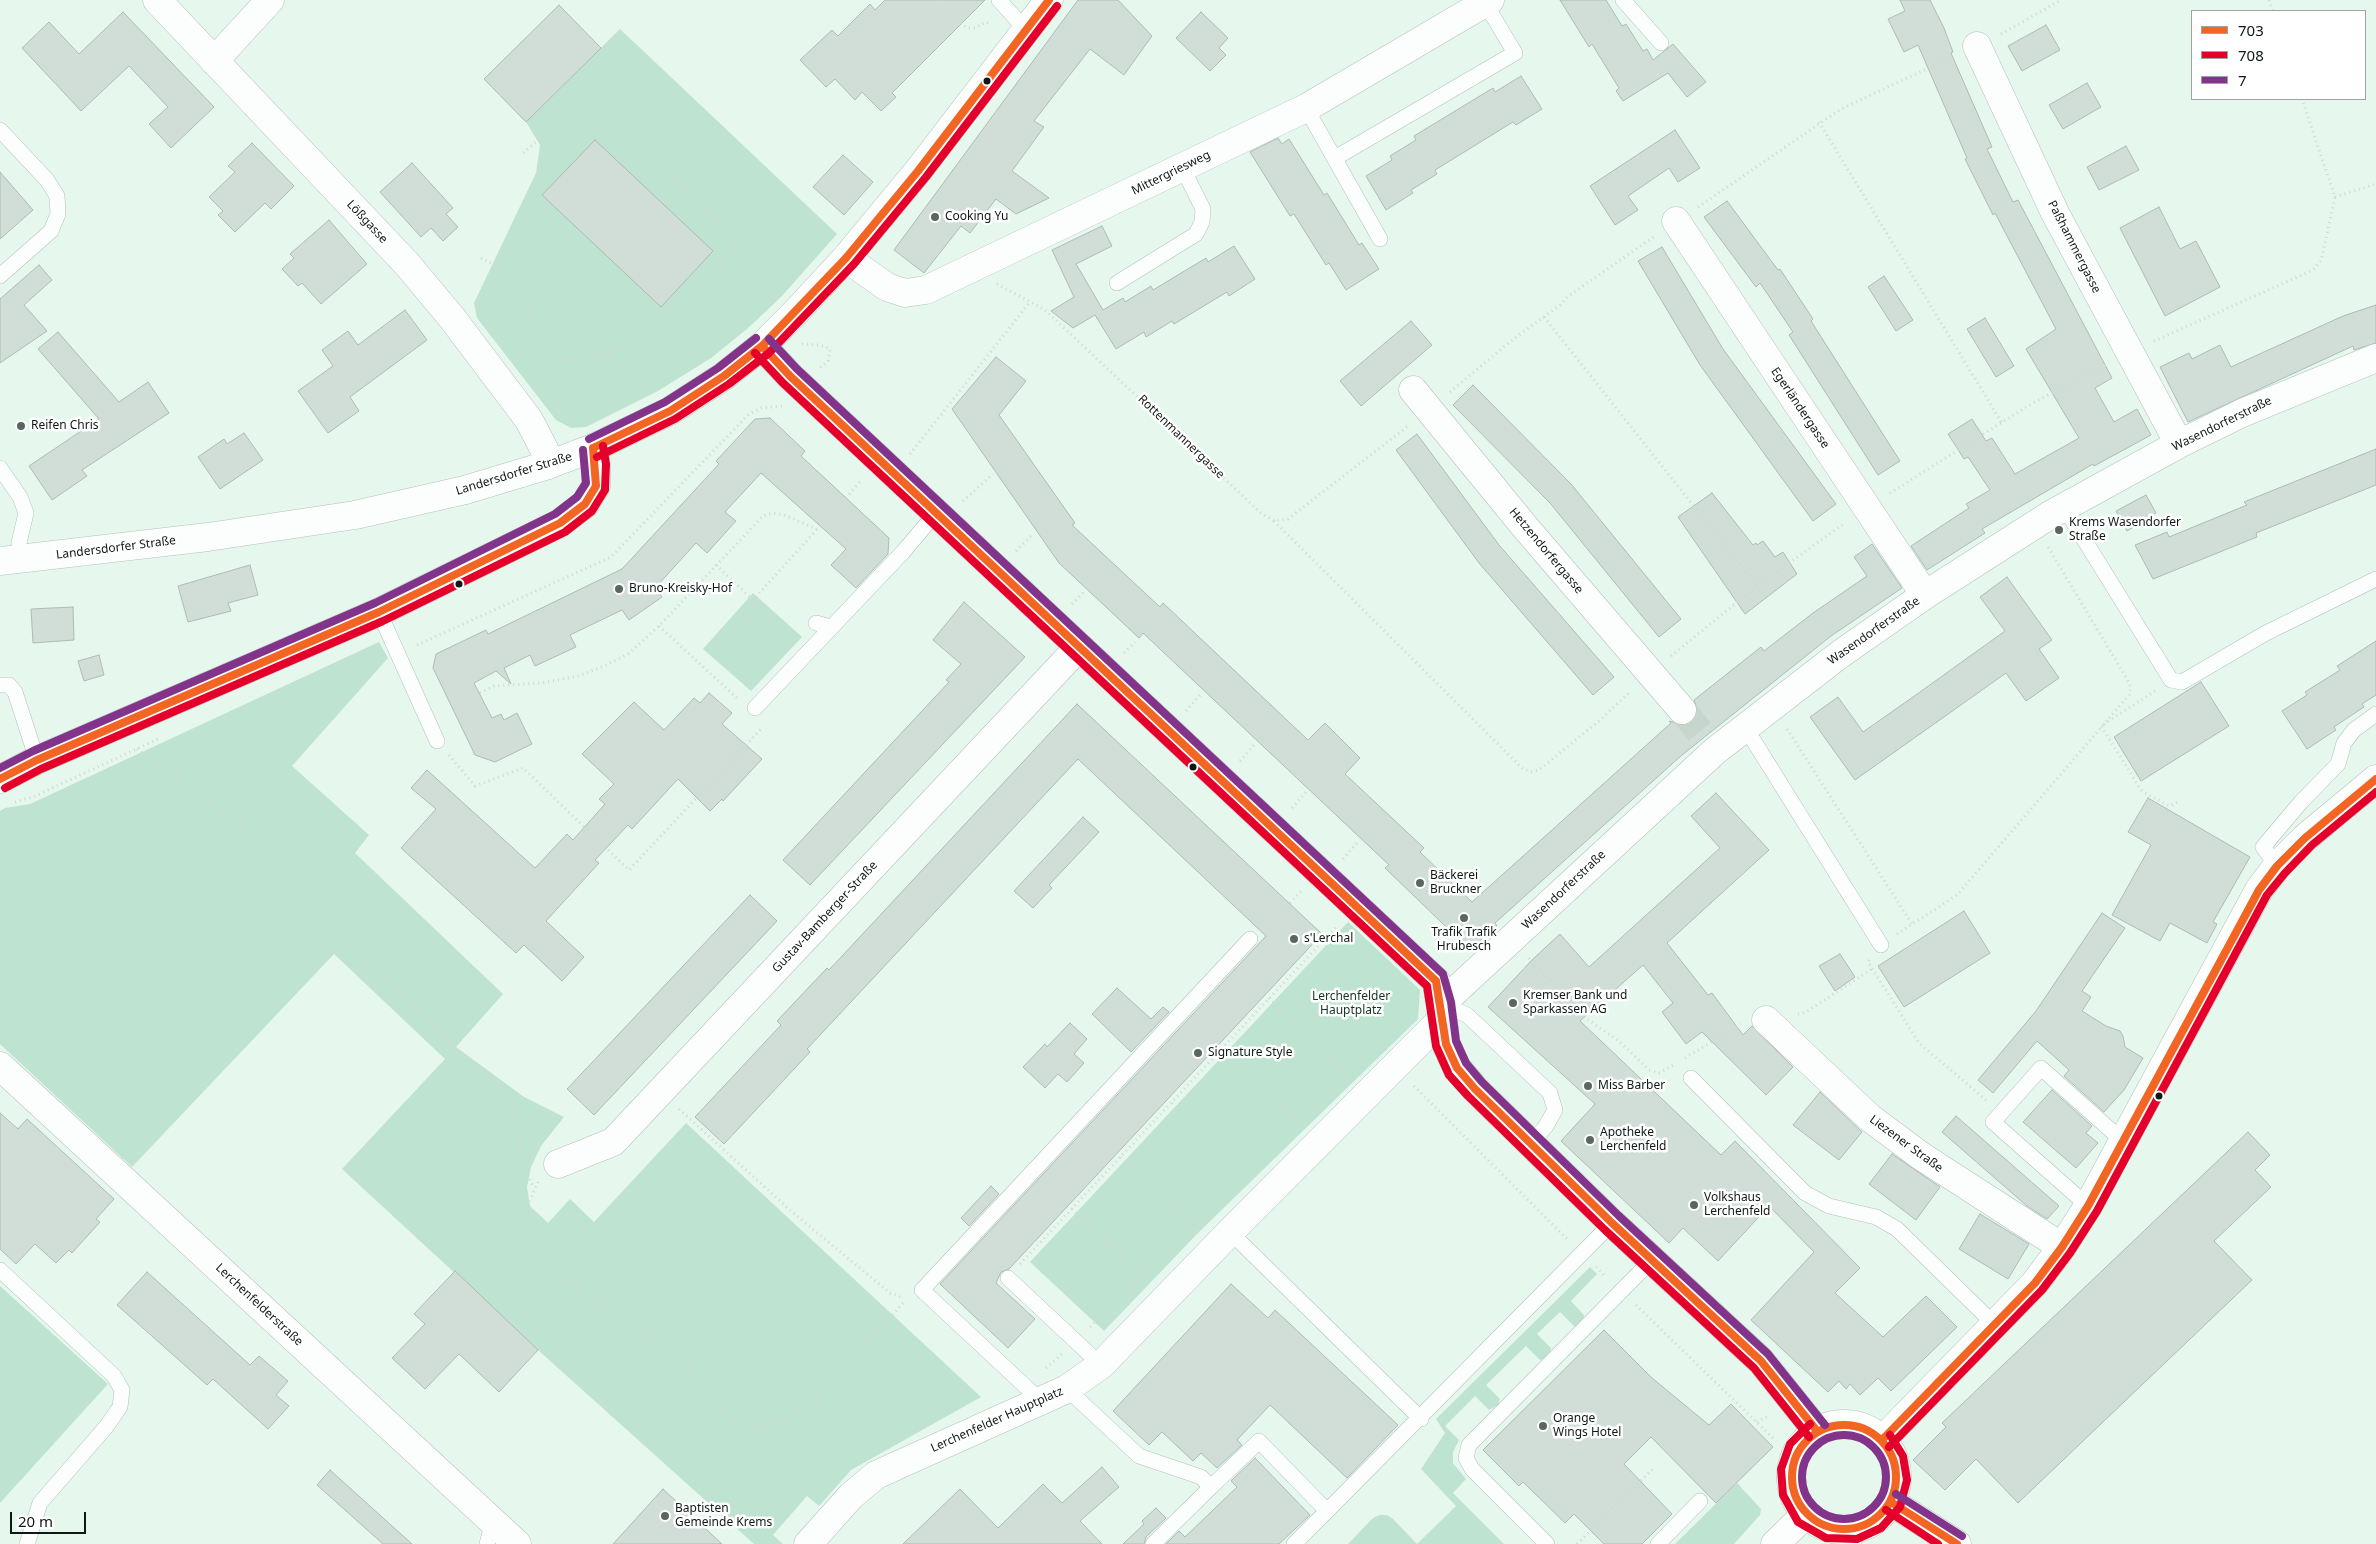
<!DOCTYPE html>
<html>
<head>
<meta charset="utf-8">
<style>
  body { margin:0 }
  #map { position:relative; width:2376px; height:1544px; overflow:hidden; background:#e6f7ee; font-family:"Noto Sans",sans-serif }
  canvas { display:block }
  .legend { position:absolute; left:2191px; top:10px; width:175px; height:90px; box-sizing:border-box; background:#fff; border:1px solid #9fa3a1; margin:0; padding:6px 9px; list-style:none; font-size:15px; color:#0f1914 }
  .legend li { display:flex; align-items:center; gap:10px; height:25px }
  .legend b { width:25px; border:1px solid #9fa3a1 }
  .scale { position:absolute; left:10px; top:1512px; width:76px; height:22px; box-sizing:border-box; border:2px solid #0f1914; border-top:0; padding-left:6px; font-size:15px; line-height:18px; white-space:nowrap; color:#0f1914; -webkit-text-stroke:4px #fff; paint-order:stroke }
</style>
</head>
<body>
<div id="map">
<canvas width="2376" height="1544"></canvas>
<ul class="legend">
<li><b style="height:6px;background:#f26522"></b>703</li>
<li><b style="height:6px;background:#e4002b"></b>708</li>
<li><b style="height:6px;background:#82348b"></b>7</li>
</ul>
<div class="scale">20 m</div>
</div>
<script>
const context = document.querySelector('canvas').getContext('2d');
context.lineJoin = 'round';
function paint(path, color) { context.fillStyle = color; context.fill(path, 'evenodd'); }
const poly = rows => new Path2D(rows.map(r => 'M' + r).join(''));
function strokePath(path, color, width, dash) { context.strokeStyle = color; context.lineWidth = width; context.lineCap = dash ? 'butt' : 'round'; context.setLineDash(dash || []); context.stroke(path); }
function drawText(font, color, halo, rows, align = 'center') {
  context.font = font + ' "Noto Sans",sans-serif'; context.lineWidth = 5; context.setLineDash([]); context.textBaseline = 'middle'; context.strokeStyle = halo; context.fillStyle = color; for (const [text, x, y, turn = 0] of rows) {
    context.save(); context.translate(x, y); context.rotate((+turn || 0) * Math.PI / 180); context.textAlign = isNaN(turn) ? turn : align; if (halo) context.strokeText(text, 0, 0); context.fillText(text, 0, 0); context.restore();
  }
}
paint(poly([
  [620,29,837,234,781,297,747,329,711,358,658,391,586,427,571,428,556,420,477,318,474,303,536,173,540,145,526,122],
  [753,593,802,637,751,691,703,649],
  [379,642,388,658,292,766,369,835,355,853,503,994,456,1047,524,1097,564,1117,541,1146,531,1167,527,1187,530,1206,548,1223,570,1199,594,1222,686,1123,981,1397,851,1470,819,1506,807,1496,773,1535,783,1544,754,1544,538,1350,342,1169,445,1059,334,954,132,1167,0,1044,0,811,5,808,30,804],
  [1348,922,1420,990,1418,1019,1199,1232,1104,1331,1030,1262],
  [1590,1267,1597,1274,1571,1301,1584,1315,1583,1321,1579,1326,1574,1326,1560,1312,1537,1334,1551,1348,1550,1354,1546,1358,1540,1360,1526,1346,1486,1385,1500,1399,1498,1405,1489,1410,1475,1396,1445,1426,1459,1440,1453,1452,1453,1463,1466,1479,1453,1493,1504,1544,1348,1544,1373,1518,1380,1515,1387,1515,1393,1519,1417,1544,1456,1506,1421,1469,1445,1433,1436,1419],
  [0,1286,108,1384,0,1503],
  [1737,1483,1761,1509,1760,1515,1734,1544,1675,1544]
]), '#bee3d0');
const building = poly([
  [885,0,985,0,892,93,896,97,881,111,862,92,855,100,835,79,826,87,800,60,832,30,838,36,870,4,875,10,885,0],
  [1078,0,1118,0,1152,36,1124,75,1090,49,1034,121,1044,127,1012,171,1049,198,1016,214,996,199,970,233,961,226,924,273,894,250,1078,0],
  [1560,0,1606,0,1622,26,1626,24,1643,51,1647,49,1653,60,1673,44,1706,82,1687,97,1668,73,1623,101,1616,91,1619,88,1592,44,1589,47,1560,0],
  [1900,0,1930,0,1944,28,1953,52,1951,53,1992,147,1987,149,2013,202,2018,200,2112,378,2095,388,2114,422,2137,409,2151,435,2094,466,2093,464,1982,529,1985,533,1927,570,1911,546,1969,508,1966,504,1990,490,1968,457,1964,459,1948,434,1972,419,1986,441,1992,438,2015,474,2079,438,2026,349,2056,329,1995,213,1993,215,1965,159,1967,158,1918,45,1904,52,1888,19,1905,11,1900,0],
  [559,5,601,48,526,122,484,79,559,5],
  [123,12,214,107,171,148,149,124,168,107,129,66,81,111,22,48,49,22,79,54,123,12],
  [1201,12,1228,38,1219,48,1226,55,1210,71,1176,38,1201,12],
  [2046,25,2060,50,2022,71,2008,46,2046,25],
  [1521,76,1542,109,1516,125,1513,122,1435,170,1437,174,1411,190,1413,193,1386,210,1366,176,1392,160,1390,156,1416,140,1414,136,1493,88,1495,92,1521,76],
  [2087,83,2101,107,2063,129,2049,105,2087,83],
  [1675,130,1700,168,1678,182,1669,168,1628,196,1638,210,1615,225,1590,186,1675,130],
  [1278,138,1282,144,1289,139,1324,195,1327,193,1359,245,1362,243,1379,269,1346,290,1329,263,1326,265,1294,214,1290,216,1250,152,1278,138],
  [595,140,713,251,661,307,542,195,595,140],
  [252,143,294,186,271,209,265,203,235,232,218,215,223,211,209,197,235,172,228,166,252,143],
  [2126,146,2139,170,2099,190,2087,167,2126,146],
  [843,155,873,182,844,215,813,187,843,155],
  [412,163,453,208,446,214,458,227,443,241,431,228,421,237,380,192,412,163],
  [0,172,33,210,0,239,0,172],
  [1727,201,1778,270,1780,269,1813,319,1811,321,1900,461,1878,475,1789,335,1793,332,1760,283,1756,287,1704,217,1727,201],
  [2159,207,2180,249,2196,241,2220,287,2165,316,2120,228,2159,207],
  [329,220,367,264,321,304,302,283,298,286,282,269,294,258,290,254,329,220],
  [1102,226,1112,246,1076,264,1103,310,1123,298,1125,302,1151,286,1153,290,1206,258,1208,262,1234,246,1255,279,1229,296,1227,292,1174,324,1172,321,1146,337,1144,332,1116,349,1095,315,1073,328,1051,311,1074,297,1052,250,1102,226],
  [1662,247,1723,349,1836,504,1813,521,1700,365,1638,261,1662,247],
  [39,265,52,280,24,305,47,331,0,363,0,299,39,265],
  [1884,276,1913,320,1896,331,1868,287,1884,276],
  [2376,305,2376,343,2354,350,2353,346,2188,422,2160,367,2189,353,2192,359,2220,345,2231,367,2343,316,2376,305],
  [405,310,427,340,350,397,359,411,328,433,298,391,333,366,322,350,348,331,358,345,405,310],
  [1985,318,2014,366,1996,377,1967,329,1985,318],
  [1411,321,1432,345,1361,406,1340,381,1411,321],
  [58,332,119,402,148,382,169,413,82,470,87,476,52,500,29,466,99,419,38,349,58,332],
  [996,357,1026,381,999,415,1075,523,1072,525,1160,607,1163,603,1308,740,1325,723,1360,758,1345,774,1424,848,1420,852,1472,902,1671,723,1669,721,1684,725,1692,722,1697,715,1697,708,1694,700,1761,647,1764,651,1813,613,1867,576,1854,557,1872,544,1902,588,1831,636,1682,755,1495,923,1497,926,1470,950,1385,868,1389,865,1143,633,1139,638,1059,563,952,409,996,357],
  [1473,385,1571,484,1681,619,1659,637,1550,503,1453,405,1473,385],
  [770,418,805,451,801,456,889,538,888,554,856,588,831,565,846,549,761,473,725,512,736,521,707,553,696,543,656,587,662,597,629,620,622,610,570,635,576,647,535,666,530,655,504,668,511,684,496,671,474,683,492,718,501,714,504,720,517,713,532,744,495,762,475,755,433,668,436,654,486,630,488,634,622,569,719,464,716,461,755,419,770,418],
  [244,433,263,460,220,489,198,457,224,439,227,444,244,433],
  [1417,434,1499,545,1614,677,1593,695,1479,563,1396,450,1417,434],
  [2376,449,2376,485,2256,533,2257,537,2153,579,2135,545,2167,532,2169,537,2247,505,2244,502,2376,449],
  [1712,493,1753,545,1756,543,1757,545,1763,541,1775,557,1783,552,1797,574,1745,614,1678,517,1712,493],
  [2146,495,2156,513,2127,531,2116,511,2146,495],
  [250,565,258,595,228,603,231,611,188,622,178,586,250,565],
  [2007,577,2052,640,2039,649,2059,678,2026,701,2006,673,1855,780,1810,717,1838,697,1863,732,1913,697,2005,631,1980,597,2007,577],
  [964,602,1025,657,810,885,783,860,949,682,946,680,961,664,933,640,964,602],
  [73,607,74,640,33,643,31,609,73,607],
  [2376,641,2376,695,2362,704,2364,707,2334,727,2336,730,2307,749,2282,711,2307,695,2305,692,2340,670,2337,666,2376,641],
  [99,655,104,675,84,681,78,661,99,655],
  [2201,682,2229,726,2141,781,2114,737,2201,682],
  [709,693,732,713,722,724,762,759,723,801,722,799,710,811,678,779,632,829,628,825,595,860,599,863,546,921,584,957,562,981,524,945,516,953,401,848,436,809,411,788,427,770,535,868,567,834,573,840,605,804,599,799,614,784,582,754,634,702,664,730,694,698,700,703,709,693],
  [1077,704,1322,934,1009,1269,1001,1272,996,1283,1035,1319,1008,1348,940,1284,1266,936,1078,759,807,1049,810,1052,724,1144,695,1117,781,1025,777,1021,827,968,829,970,1077,704],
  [1716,793,1769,850,1667,943,1708,995,1712,993,1743,1035,1752,1026,1793,1067,1766,1095,1702,1032,1686,1044,1662,1012,1673,1003,1643,965,1580,1021,1721,1155,1735,1141,1860,1268,1835,1293,1883,1337,1926,1296,1957,1327,1891,1391,1878,1378,1860,1395,1850,1384,1846,1389,1839,1381,1828,1392,1751,1320,1814,1252,1769,1206,1718,1261,1683,1228,1669,1243,1561,1141,1595,1104,1488,1007,1532,960,1560,934,1589,967,1720,848,1691,816,1716,793],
  [2148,798,2250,857,2213,922,2217,924,2207,943,2170,923,2160,941,2112,915,2151,845,2128,832,2148,798],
  [1083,817,1099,832,1049,885,1052,888,1033,908,1014,891,1083,817],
  [750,895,777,921,594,1115,567,1089,750,895],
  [1964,911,1990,953,1904,1007,1878,966,1964,911],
  [2102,913,2125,928,2082,991,2091,997,2082,1011,2106,1026,2120,1031,2123,1036,2125,1047,2143,1058,2124,1090,2104,1112,2064,1076,2069,1070,2037,1041,1993,1093,1978,1080,2036,1011,2102,913],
  [1840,954,1855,977,1835,991,1819,966,1840,954],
  [1117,988,1151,1019,1163,1007,1169,1012,1131,1052,1092,1014,1117,988],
  [1070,1023,1087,1039,1074,1054,1084,1063,1067,1082,1058,1074,1045,1088,1023,1067,1045,1044,1047,1047,1070,1023],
  [2052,1090,2092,1126,2086,1133,2098,1143,2076,1168,2023,1122,2052,1090],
  [1820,1092,1862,1132,1839,1160,1793,1125,1820,1092],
  [0,1113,18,1129,27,1119,114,1199,96,1219,100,1222,72,1253,69,1250,56,1263,35,1244,16,1264,0,1249,0,1113],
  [1956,1116,2059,1206,2047,1219,2027,1206,1942,1132,1956,1116],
  [2248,1132,2270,1155,2255,1170,2271,1187,2214,1241,2252,1280,2018,1503,1976,1459,1945,1490,1913,1460,1946,1427,1942,1423,2248,1132],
  [1892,1154,1940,1187,1916,1220,1869,1184,1892,1154],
  [991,1186,999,1194,969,1226,961,1218,991,1186],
  [1980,1214,2029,1244,2008,1279,1959,1249,1980,1214],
  [455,1271,538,1350,499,1392,459,1354,425,1389,392,1358,425,1324,414,1314,455,1271],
  [147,1272,250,1365,259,1356,288,1381,276,1395,289,1406,268,1429,213,1379,207,1385,117,1305,147,1272],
  [1231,1284,1268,1318,1275,1310,1398,1425,1347,1478,1270,1405,1237,1440,1242,1445,1217,1468,1201,1453,1193,1461,1162,1432,1149,1445,1113,1411,1231,1284],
  [1604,1330,1652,1378,1709,1425,1731,1404,1773,1447,1716,1503,1651,1437,1624,1464,1672,1514,1642,1544,1604,1544,1574,1514,1565,1523,1523,1482,1519,1486,1483,1450,1604,1330],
  [1255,1458,1310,1515,1279,1544,1166,1544,1179,1531,1185,1537,1237,1487,1231,1481,1255,1458],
  [1102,1467,1119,1487,1080,1521,1102,1544,903,1544,960,1489,998,1528,1043,1484,1062,1503,1102,1467],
  [330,1470,412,1544,383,1544,317,1485,330,1470],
  [663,1489,722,1544,613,1544,663,1489],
  [1156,1508,1166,1518,1146,1537,1144,1544,1123,1544,1144,1524,1142,1521,1156,1508]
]);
paint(building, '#d1ded7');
strokePath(building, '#aebbb4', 1);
strokePath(poly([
  [1682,710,1704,737]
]), '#c6d6cd', 28, [28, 14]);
const service = poly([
  [999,0,1026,30],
  [1623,0,1661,43],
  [1306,108,1380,239],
  [0,130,47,180,57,196,58,214,51,231,0,276],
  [1335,158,1515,53,1485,3],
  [1117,283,1196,234,1202,222,1203,209,1182,167],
  [0,468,20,497,26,513,19,543,20,559],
  [2064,507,2171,680,2182,682,2266,633,2376,579],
  [379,612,437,741],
  [816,623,830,627],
  [0,685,9,685,15,692,37,760],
  [755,708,903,552,936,513],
  [1745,727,1881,945],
  [2277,866,2263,847,2301,802,2338,764,2344,743,2354,730,2376,714],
  [1441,1004,1467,1015,1550,1093,1555,1110,1546,1126,1530,1144],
  [1691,1078,1805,1193,1829,1206,1876,1217,1897,1229,1995,1325],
  [2088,1206,1993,1122,2041,1068,2123,1141],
  [1230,1232,1421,1419],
  [0,1270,114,1376,122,1390,120,1407,106,1427,40,1503,27,1544],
  [1008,1278,1101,1365],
  [1067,1389,1139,1456,1201,1477,1211,1487,1259,1441,1327,1511,1294,1544],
  [1041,1401,922,1290,1250,939],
  [1327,1511,1612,1223],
  [1853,1530,1854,1544],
  [487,1544,493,1522],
  [1153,1544,1211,1487],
  [1547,1544,1472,1469,1466,1458,1469,1445,1652,1260],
  [1658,1544,1700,1501]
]);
const minor = poly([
  [157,0,407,264,452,318,529,420,544,449,548,465],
  [1977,46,2055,213,2179,444],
  [214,61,270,0],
  [1676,221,1925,595],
  [846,258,887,287,905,293,926,290,1306,108,1490,0],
  [762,346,790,376,1436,981,1441,1004,1446,1044,1457,1068,1475,1089,1612,1223,1761,1361,1817,1431],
  [1413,390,1525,527,1682,710],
  [0,779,37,760,379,612,560,523,585,504,596,486,596,465,593,448],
  [1441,1004,1715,751,1839,655,1925,595,2050,515,2179,444,2242,413,2376,358],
  [1766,1020,1870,1118,1921,1156,2062,1247],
  [0,1066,517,1544],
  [558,1164,613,1142,1078,648],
  '1791 1477a53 53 0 1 1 106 0a53 53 0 1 1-106 0Z',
  [1882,1440,2035,1283,2062,1247,2088,1206,2259,890,2277,866,2305,838,2376,779],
  [1891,1502,1957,1544],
  [808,1544,851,1496,876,1475,1067,1389,1101,1365,1230,1232,1442,1019],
  [1775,1544,1805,1515]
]);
const secondary = poly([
  [0,561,208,537,355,515,465,490,548,465,593,448,670,411,724,376,762,346,796,312,846,258,918,171,1049,0]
]);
strokePath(service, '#b4c1ba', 16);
strokePath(minor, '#b4c1ba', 29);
strokePath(secondary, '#b4c1ba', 29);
strokePath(poly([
  [941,0,967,28,975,28,986,22,991,24],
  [2269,0,2273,11],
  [2001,34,2061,0],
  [1819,122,2002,423],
  [2335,197,2376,184],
  [1698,207,1841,109,1954,56],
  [481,258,499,267,508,278,547,347,559,357,575,361,603,356,647,340,680,319,727,266,734,248,732,234,630,131,603,117,581,117,556,125,523,153],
  [688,278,743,327],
  [997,284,1045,310,1262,514,1274,521,1288,519,1408,426],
  [1544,317,1757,586],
  [2154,341,2313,270,2321,261,2335,197,2302,99],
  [802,344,820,345,830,349,828,361,820,368],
  [1450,392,1511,341,1560,305,1567,297,1655,236],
  [910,454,1030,302],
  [1890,493,2031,404,2108,364],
  [846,498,862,479],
  [963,501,993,474],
  [1274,521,1523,769,1531,772,1539,770,1600,720,1631,691],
  [1016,551,1033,534],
  [716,565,753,600,820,526],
  [753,600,774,619,761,633,741,614,753,600],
  [1072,604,1084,592],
  [659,626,738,699],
  [417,645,611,557,749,414,761,408,782,406],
  [1124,653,1135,642],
  [1671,656,1757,586,1845,523],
  [2155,691,2101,726,2142,791,2169,806,2178,802],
  [480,693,494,686,541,683,578,676,602,667,628,654,659,626,763,516,773,513,784,515,817,529],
  [1186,711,1200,695],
  [1787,729,1912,924],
  [137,749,239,826,276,862,462,1056,493,1079,507,1098,516,1123,526,1172,534,1188],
  [449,755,475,786,523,768,629,870,762,728],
  [1240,761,1254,745],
  [15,802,33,797,158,739],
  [1292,808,1306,792],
  [1343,859,1358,842],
  [1290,903,1301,891],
  [1897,934,1957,895,2129,695,2131,687,2127,679,2048,547],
  [1529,958,1587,1019,1619,1041,1649,1070,1659,1073,1675,1064],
  [1869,960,1868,962,1919,1043,1986,1100],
  [1269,998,1349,1073],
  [1798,1014,1806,1012,1872,969],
  [1221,1050,1298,1123],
  [1685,1058,1741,1024],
  [1414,1086,1568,1240],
  [1172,1103,1245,1176],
  [679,1109,791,1211,890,1293,903,1298],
  [1121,1157,1193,1226],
  [538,1182,528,1205,527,1226,540,1251,555,1272,593,1302,659,1340,679,1356,722,1413,741,1425,763,1426,788,1419,814,1400,905,1301],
  [1072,1209,1142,1276],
  [1020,1264,1337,926],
  [1596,1267,1606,1277],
  [1636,1305,1776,1441],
  [1090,1327,1248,1172],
  [1046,1368,1062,1354],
  [1757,1422,1770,1415],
  [1577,1544,1655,1467]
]), '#d2d7d4', 3, [1, 4]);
strokePath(service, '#fbfefc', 15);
strokePath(minor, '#fbfefc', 28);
strokePath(secondary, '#fbfefc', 28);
strokePath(poly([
  [762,346,790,376,1436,981,1446,1044,1457,1068,1475,1089,1612,1223,1761,1361,1817,1431],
  [593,448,670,411,724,376,762,346,846,258,918,171,1049,0],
  [0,779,37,760,379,612,560,523,585,504,596,486,593,448],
  '1792 1477a52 52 0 1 1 104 0a52 52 0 1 1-104 0Z',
  [1882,1440,2035,1283,2062,1247,2088,1206,2259,890,2277,866,2305,838,2376,779],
  [1891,1502,1957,1544]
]), '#f26522', 8);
strokePath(poly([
  [755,353,783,383,1427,986,1436,1046,1449,1075,1468,1096,1605,1230,1754,1368,1809,1437],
  [597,457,675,419,729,384,769,353,854,264,926,177,1057,6],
  [5,788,41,769,383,621,565,532,592,511,605,490,606,464,603,446],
  [1810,1424,1790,1444,1781,1469,1783,1495,1798,1522,1826,1538,1857,1539,1881,1528,1900,1507,1907,1480,1903,1456,1890,1435],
  [1889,1447,2042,1290,2070,1253,2097,1211,2267,895,2285,873,2312,845,2376,792],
  [1886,1510,1938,1544]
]), '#e4002b', 8);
strokePath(poly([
  [769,339,797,369,1443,974,1451,1002,1456,1041,1466,1063,1482,1082,1619,1216,1768,1354,1825,1425],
  [589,439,665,402,718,368,756,338],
  [0,768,33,751,375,603,555,514,577,497,586,483,583,450],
  '1802 1477a42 42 0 1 1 84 0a42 42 0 1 1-84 0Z',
  [1896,1494,1962,1536]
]), '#82348b', 8);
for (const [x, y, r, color] of [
  [987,81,4.5,"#0f1914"],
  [935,217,5,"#5a6760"],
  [21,426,5,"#5a6760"],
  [2059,530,5,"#5a6760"],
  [459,584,4.5,"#0f1914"],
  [619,589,5,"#5a6760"],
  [1193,767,4.5,"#0f1914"],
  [1420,883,5,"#5a6760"],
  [1464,918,5,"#5a6760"],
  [1294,939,5,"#5a6760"],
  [1513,1003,5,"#5a6760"],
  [1198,1053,5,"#5a6760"],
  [1588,1086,5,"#5a6760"],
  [2159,1096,4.5,"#0f1914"],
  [1590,1140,5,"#5a6760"],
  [1694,1205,5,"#5a6760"],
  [1543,1426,5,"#5a6760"],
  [665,1516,5,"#5a6760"]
]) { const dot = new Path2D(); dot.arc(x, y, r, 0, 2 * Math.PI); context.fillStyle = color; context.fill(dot); strokePath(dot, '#fff', 2); }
drawText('12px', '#0f1914', '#fff', [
  ["Mittergriesweg",1171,173,-26],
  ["Lößgasse",367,222,47],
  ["Paßhammergasse",2074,247,63],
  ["Egerländergasse",1800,408,56],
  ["Wasendorferstraße",2222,424,-26],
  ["Rottenmannergasse",1181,437,44],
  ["Landersdorfer Straße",514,474,-17],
  ["Landersdorfer Straße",116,548,-7],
  ["Hetzendorfergasse",1546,551,50],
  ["Wasendorferstraße",1874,631,-35],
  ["Wasendorferstraße",1564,890,-43],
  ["Gustav-Bamberger-Straße",825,917,-47],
  ["Liezener Straße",1906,1144,36],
  ["Lerchenfelderstraße",259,1305,43],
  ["Lerchenfelder Hauptplatz",997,1420,-24]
]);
drawText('12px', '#0f1914', '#fff', [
  ["Cooking Yu",945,217],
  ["Reifen Chris",31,426],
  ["Krems Wasendorfer",2069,523],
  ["Straße",2069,537],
  ["Bruno-Kreisky-Hof",629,589],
  ["Bäckerei",1430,876],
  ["Bruckner",1430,890],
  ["Trafik Trafik",1464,933,"center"],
  ["Hrubesch",1464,947,"center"],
  ["s'Lerchal",1304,939],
  ["Kremser Bank und",1523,996],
  ["Sparkassen AG",1523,1010],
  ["Signature Style",1208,1053],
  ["Miss Barber",1598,1086],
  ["Apotheke",1600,1133],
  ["Lerchenfeld",1600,1147],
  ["Volkshaus",1704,1198],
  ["Lerchenfeld",1704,1212],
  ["Orange",1553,1419],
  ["Wings Hotel",1553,1433],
  ["Baptisten",675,1509],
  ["Gemeinde Krems",675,1523]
], 'left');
drawText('12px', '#133425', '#fff', [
  ["Lerchenfelder",1351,997],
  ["Hauptplatz",1351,1011]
]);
</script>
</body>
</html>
